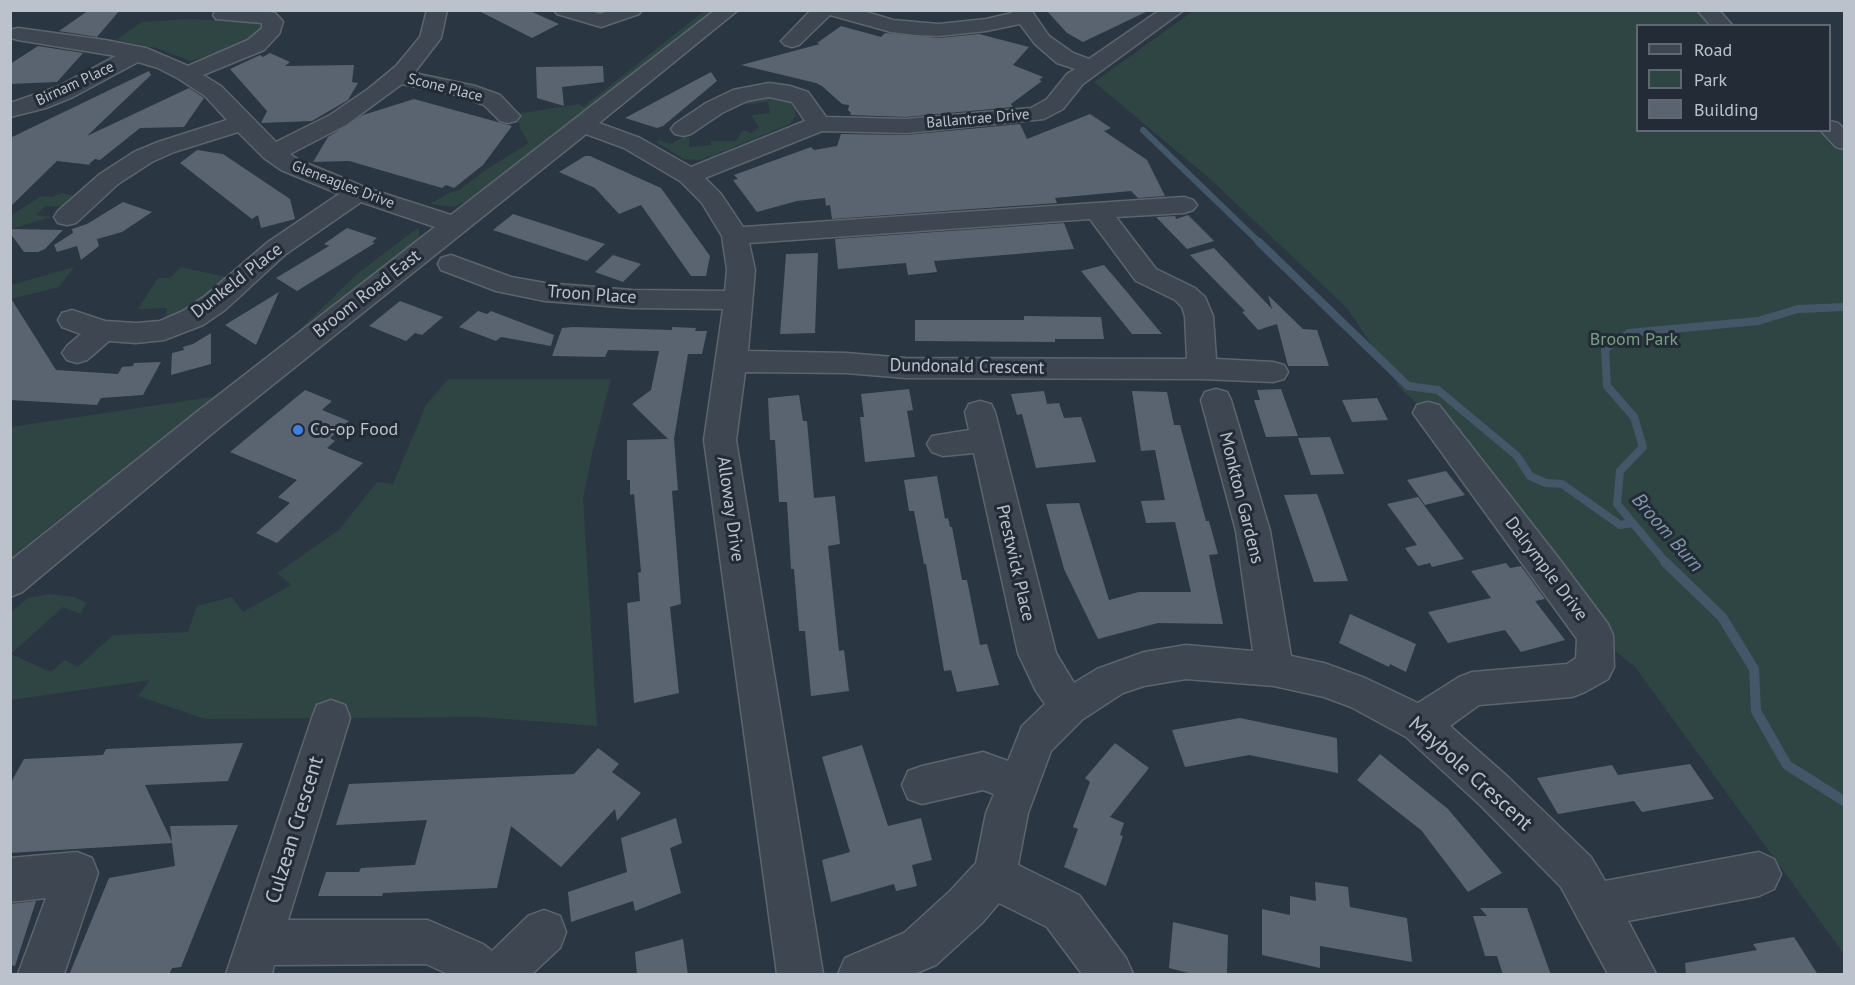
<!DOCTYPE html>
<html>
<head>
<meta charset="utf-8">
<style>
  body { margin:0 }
  #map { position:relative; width:1855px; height:985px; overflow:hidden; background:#2a3641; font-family:"PT Sans",sans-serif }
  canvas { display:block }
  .frame { position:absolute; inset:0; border:12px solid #bbc2cb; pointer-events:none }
  .legend { position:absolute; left:1636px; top:24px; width:195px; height:108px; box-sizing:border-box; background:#232c36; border:2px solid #606872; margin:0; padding:8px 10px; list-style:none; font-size:18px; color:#bbc2cb }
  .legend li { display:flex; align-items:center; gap:12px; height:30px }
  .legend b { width:30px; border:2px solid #606872 }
</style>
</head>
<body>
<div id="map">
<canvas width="1855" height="985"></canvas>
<div class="frame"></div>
<ul class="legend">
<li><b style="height:8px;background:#3e4751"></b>Road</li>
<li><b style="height:16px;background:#2f4544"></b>Park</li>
<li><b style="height:16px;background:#596470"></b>Building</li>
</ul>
</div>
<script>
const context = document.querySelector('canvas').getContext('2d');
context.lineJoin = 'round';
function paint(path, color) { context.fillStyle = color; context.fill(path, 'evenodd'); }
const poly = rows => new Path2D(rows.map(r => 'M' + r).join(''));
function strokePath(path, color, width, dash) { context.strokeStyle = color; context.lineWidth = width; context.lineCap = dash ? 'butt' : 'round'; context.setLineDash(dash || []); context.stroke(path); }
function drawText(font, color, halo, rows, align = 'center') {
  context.font = font + ' "PT Sans",sans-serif'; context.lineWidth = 6; context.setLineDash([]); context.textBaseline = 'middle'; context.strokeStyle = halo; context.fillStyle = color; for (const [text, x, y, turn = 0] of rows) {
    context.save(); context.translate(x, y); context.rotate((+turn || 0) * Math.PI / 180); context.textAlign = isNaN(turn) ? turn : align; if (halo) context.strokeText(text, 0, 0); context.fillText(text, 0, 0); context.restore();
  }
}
paint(poly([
  [704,11,713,11,474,197,454,207,430,204,451,192,458,191,487,169,529,143,520,128,517,114,579,104,583,107],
  [1193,11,1707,11,1723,25,1638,26,1638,130,1830,130,1830,128,1844,142,1844,954,1635,667,1595,635,1428,414,1400,388,1347,308,1209,178,1094,82],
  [187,19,262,22,262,33,239,46,191,61,156,48,116,40,142,22],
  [780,96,789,101,795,110,796,116,790,124,712,156,699,160,684,159,656,142,659,140,671,144,685,136,689,137,689,147,711,145,711,141,736,141,743,130,752,133,759,127,751,115,770,113,768,102,740,105,747,101],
  [62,193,74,196,75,200,71,207,46,206,36,215,51,217,11,229,11,215,42,196,52,197],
  [419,227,419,239,275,354,357,274],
  [74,267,59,287,11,299,11,285],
  [181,267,230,278,201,306,164,324,167,308,138,309,158,278,170,278],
  [448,379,611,379,592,454,583,499,597,726,480,717,205,719,138,696,150,680,11,700,10,613,28,598,49,594,74,597,87,603,80,614,63,607,11,654,51,672,65,660,78,667,113,635,188,632,197,606,232,597,243,612,291,585,277,573,339,530,377,482,393,484,426,405],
  [225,395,60,518,11,558,11,427]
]), '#2f4544');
strokePath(poly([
  [1143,130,1261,244]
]), '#445769', 6);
strokePath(poly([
  [1259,242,1408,386,1438,390,1517,456,1530,476,1546,483,1562,484,1620,525,1632,523],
  [1667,564,1617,504,1620,471,1643,447,1634,417,1607,386,1605,349,1629,333,1758,321,1798,309,1844,307]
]), '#445769', 8);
strokePath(poly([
  [1665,562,1722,617,1754,669,1756,711,1787,765,1844,801]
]), '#445769', 10);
paint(poly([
  [89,10,120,10,97,37,59,31],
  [477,10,528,10,559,24,532,38],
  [1046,10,1150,10,1083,42,1067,33],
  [841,26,881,37,885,33,939,38,979,34,1029,47,1013,65,1043,77,1039,80,1042,81,1011,104,1013,107,906,117,850,115,851,113,848,110,849,105,842,104,822,86,816,83,741,65,820,44,817,43],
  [38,46,83,53,57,82,10,84,10,64],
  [270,53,290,62,285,66,354,65,352,82,358,83,348,100,312,121,261,123,267,111,230,69,260,55,263,57],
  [603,66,604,82,562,87,564,106,537,98,536,67],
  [149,71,151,75,87,136,189,88,204,98,184,127,140,128,100,160,95,159,89,164,91,165,57,161,10,207,10,138],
  [711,72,717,81,663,126,657,128,625,118],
  [414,99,512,126,483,165,454,188,446,185,442,188,349,161,313,162,328,137,363,115],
  [1090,114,1111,128,1104,131,1147,160,1165,196,1138,198,1131,191,1055,198,1057,203,832,219,830,205,826,206,825,198,797,201,757,212,733,180,738,179,734,175,811,147,814,150,837,146,841,134,906,135,1020,124,1027,139],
  [197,150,223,154,290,199,295,219,261,228,258,215,252,219,180,163],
  [585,156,590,156,661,188,710,256,706,276,691,276,641,205,619,214,595,188,559,172],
  [123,202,152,212,122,232,97,239,99,246,81,260,77,246,57,252,54,245,73,233,72,229,87,224],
  [513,214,550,226,605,244,587,261,493,230],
  [1188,215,1214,241,1187,249,1156,217,1175,216,1176,219],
  [1064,223,1074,249,934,261,937,272,908,275,906,263,838,269,835,239],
  [347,228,377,238,372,242,375,243,297,291,276,278,329,246,324,244],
  [10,229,63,230,45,249,38,252,24,252,10,233],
  [1214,248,1272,309,1268,295,1303,329,1317,330,1329,366,1288,366,1277,324,1258,330,1242,312,1245,311,1190,255],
  [818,253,815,333,780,334,786,254],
  [613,255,641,264,623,282,595,272],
  [1104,265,1116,279,1162,334,1132,334,1081,271],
  [279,292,256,345,225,325],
  [10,297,56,370,118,374,122,367,133,366,134,363,161,362,143,395,101,398,97,405,10,400],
  [400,301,443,317,422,335,415,333,406,341,369,326],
  [478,311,487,314,491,311,554,335,551,346,501,337,496,341,459,327],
  [1024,316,1101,317,1104,339,1055,339,1055,342,915,341,915,320,1024,320],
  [573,327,672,330,672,327,696,328,695,331,707,331,702,354,688,354,674,439,678,490,672,491,681,604,670,607,679,693,634,703,627,603,640,601,638,573,641,572,634,494,630,495,630,480,627,480,627,440,668,439,632,404,651,390,659,351,608,350,605,357,552,356,562,328],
  [211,333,211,364,171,375,172,353,184,350,183,347,193,344],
  [909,389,913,410,907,411,915,457,865,462,860,417,864,417,861,394],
  [1281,389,1298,436,1266,437,1254,400,1260,400,1257,390],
  [305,390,332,401,322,410,349,421,330,438,335,441,327,448,363,463,277,543,256,533,290,503,278,497,297,480,230,452],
  [1044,391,1047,404,1059,403,1064,418,1081,417,1096,462,1036,468,1022,414,1017,415,1011,394],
  [1132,391,1167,392,1174,425,1180,425,1206,521,1209,521,1218,554,1209,555,1223,624,1158,623,1098,639,1064,569,1046,504,1079,503,1109,600,1139,592,1191,592,1175,522,1146,523,1141,501,1165,500,1155,450,1141,451],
  [799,395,803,421,807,421,814,498,835,496,840,544,828,546,839,651,844,650,849,691,811,696,805,631,799,631,794,569,791,569,787,502,779,502,775,440,770,440,768,398],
  [1377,398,1388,420,1352,422,1342,400],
  [1330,437,1344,474,1311,475,1298,438],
  [1446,471,1465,495,1425,505,1407,480],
  [937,476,945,519,948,518,950,527,952,527,962,580,967,580,980,645,987,644,999,685,957,692,951,670,944,671,926,564,924,564,914,511,909,511,904,480],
  [1317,494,1323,510,1348,581,1314,582,1284,495],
  [1418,497,1464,559,1432,567,1430,563,1418,566,1405,548,1417,545,1387,504],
  [1506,563,1510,568,1521,566,1545,599,1535,601,1565,640,1521,652,1505,630,1448,643,1428,612,1491,598,1471,571],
  [1350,614,1416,644,1406,672,1390,664,1389,667,1339,643],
  [1240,718,1337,738,1338,773,1249,755,1185,767,1172,730],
  [243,743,228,781,145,785,172,842,170,826,238,825,181,967,172,968,169,975,69,975,109,878,175,866,172,843,10,853,10,784,24,759,103,755,106,749],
  [1115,743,1149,768,1110,817,1124,823,1120,835,1123,836,1106,886,1064,867,1078,829,1073,827,1090,782,1085,778],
  [862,745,888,826,921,818,932,860,912,865,917,886,896,891,894,884,831,902,822,860,850,852,822,757],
  [598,748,619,764,612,772,641,793,617,821,615,809,561,867,511,826,497,888,383,893,382,896,318,896,326,872,359,872,361,868,415,865,427,820,336,825,349,784,574,774],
  [1380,754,1448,809,1502,873,1468,892,1421,830,1357,780],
  [1690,764,1714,799,1642,812,1634,801,1558,814,1537,778,1612,765,1618,775],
  [676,818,682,843,670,848,681,893,635,911,633,901,571,922,568,892,627,872,621,838],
  [1315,882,1348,887,1350,907,1407,918,1412,962,1320,946,1320,968,1262,955,1262,909,1290,915,1290,896,1316,901],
  [36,901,15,966,10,965,10,904],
  [1480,908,1527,908,1551,975,1503,975,1497,956,1485,956,1473,916,1487,916],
  [1173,922,1228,935,1227,975,1196,975,1169,968],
  [1794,937,1818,975,1686,975,1685,963,1757,950,1753,944],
  [683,939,688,975,637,975,635,952]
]), '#596470');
const minor = poly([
  [260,10,275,13,280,18,283,22,279,34,264,50,203,75,221,86,276,142,330,115,368,89,396,66,420,37,427,10,447,10,441,38,414,73,475,86,500,95,520,116,516,121,508,123,500,121,484,105,461,96,402,84,346,125,290,154,299,160,367,188,451,215,715,10,738,10,599,123,640,138,691,167,805,121,792,102,769,97,747,101,722,113,691,134,683,136,675,134,671,129,675,124,706,103,733,90,769,83,790,86,808,92,826,117,906,119,1031,108,1047,99,1067,74,1075,69,1057,63,1035,44,1020,24,986,31,939,36,915,35,891,32,830,15,799,45,792,47,785,45,781,41,785,37,811,10,860,10,893,20,939,24,986,19,1012,13,1010,10,1031,10,1049,36,1073,53,1089,59,1160,10,1184,10,1083,84,1063,109,1044,119,906,133,822,131,705,178,721,194,743,227,1184,197,1193,200,1197,205,1193,210,1184,213,1116,217,1156,269,1195,288,1205,297,1213,316,1216,359,1273,362,1284,365,1288,372,1284,379,1273,382,1202,379,906,378,846,373,745,372,736,440,823,974,777,974,704,440,723,309,632,308,545,301,496,291,441,270,438,264,441,258,451,255,511,277,545,283,632,290,725,291,727,270,722,236,702,203,680,181,624,148,586,134,220,427,22,592,10,597,10,561,198,411,435,227,361,202,286,254,225,310,203,325,164,340,136,343,109,341,87,360,77,363,67,360,62,353,67,346,81,334,62,327,58,320,62,313,72,310,105,321,136,323,160,321,183,311,205,296,268,242,339,194,281,170,264,158,238,132,174,152,152,162,118,184,76,223,67,225,58,223,54,217,58,211,100,174,134,152,158,142,227,120,205,96,179,79,158,68,138,62,73,97,46,108,10,117,10,103,57,87,116,56,18,40,11,38,10,30,18,28,105,40,146,48,188,66,248,40,262,28,262,23,216,19,213,15,216,11,260,10],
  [1090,219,1136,281,1175,300,1182,307,1185,316,1187,359,906,358,846,353,748,351,755,270,749,243,1090,219],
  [554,10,588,10,600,14,611,10,642,10,639,14,601,27,557,14,554,10],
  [1697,10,1719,10,1733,26,1711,26,1697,10],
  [1830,121,1838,123,1844,129,1844,149,1836,147,1820,130,1830,130,1830,121],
  [1216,389,1227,392,1231,400,1270,531,1291,656,1324,663,1365,678,1418,703,1459,677,1472,672,1567,664,1576,658,1577,639,1413,413,1417,405,1428,402,1439,405,1557,556,1608,624,1613,635,1614,667,1608,679,1585,692,1572,697,1479,705,1450,726,1508,777,1591,857,1605,881,1759,852,1774,859,1781,874,1774,889,1759,896,1628,921,1656,974,1608,974,1561,887,1480,805,1406,737,1351,707,1324,697,1274,686,1186,679,1144,686,1123,693,1083,719,1051,751,1028,813,1018,865,1079,895,1126,958,1133,974,1082,974,1047,927,999,903,982,923,936,965,914,974,838,974,845,958,904,933,950,891,976,863,986,813,994,794,983,790,922,804,908,799,902,785,908,771,922,766,983,752,1008,761,1022,726,1045,704,1036,691,1018,653,974,453,943,456,932,452,927,444,932,436,969,430,965,412,969,404,980,401,991,404,995,412,1056,653,1074,683,1097,669,1144,652,1186,645,1253,651,1236,531,1201,400,1205,392,1216,389],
  [331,700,345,705,350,718,288,920,428,920,483,944,492,951,528,916,544,910,560,916,566,932,560,948,532,974,448,974,426,964,274,965,272,974,226,974,312,718,317,705,331,700],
  [77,852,92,858,98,873,64,974,18,974,46,898,10,902,10,858,77,852]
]);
strokePath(minor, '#5c656e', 3);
paint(minor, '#3e4751');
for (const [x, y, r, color] of [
  [298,430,6,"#3f7fe0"]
]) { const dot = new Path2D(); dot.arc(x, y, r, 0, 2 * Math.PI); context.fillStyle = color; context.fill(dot); strokePath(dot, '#232c36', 2); }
drawText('15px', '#bbc2cb', '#232c36', [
  ["Birnam Place",75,84,-25],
  ["Scone Place",445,88,14],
  ["Ballantrae Drive",978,119,-5],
  ["Gleneagles Drive",343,185,21]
]);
drawText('18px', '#bbc2cb', '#232c36', [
  ["Dunkeld Place",237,281,-38],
  ["Broom Road East",367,294,-38],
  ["Troon Place",592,295,4],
  ["Dundonald Crescent",967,367,1],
  ["Monkton Gardens",1241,498,76],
  ["Alloway Drive",730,509,82],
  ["Prestwick Place",1015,563,77],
  ["Dalrymple Drive",1546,569,53]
]);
drawText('18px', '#7c9e81', '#232c36', [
  ["Broom Park",1634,340]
]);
drawText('18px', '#bbc2cb', '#232c36', [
  ["Co-op Food",310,430]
], 'left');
drawText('italic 20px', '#7f95aa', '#232c36', [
  ["Broom Burn",1667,533,49]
]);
drawText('21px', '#bbc2cb', '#232c36', [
  ["Maybole Crescent",1470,774,42],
  ["Culzean Crescent",295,830,-73]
]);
</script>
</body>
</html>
